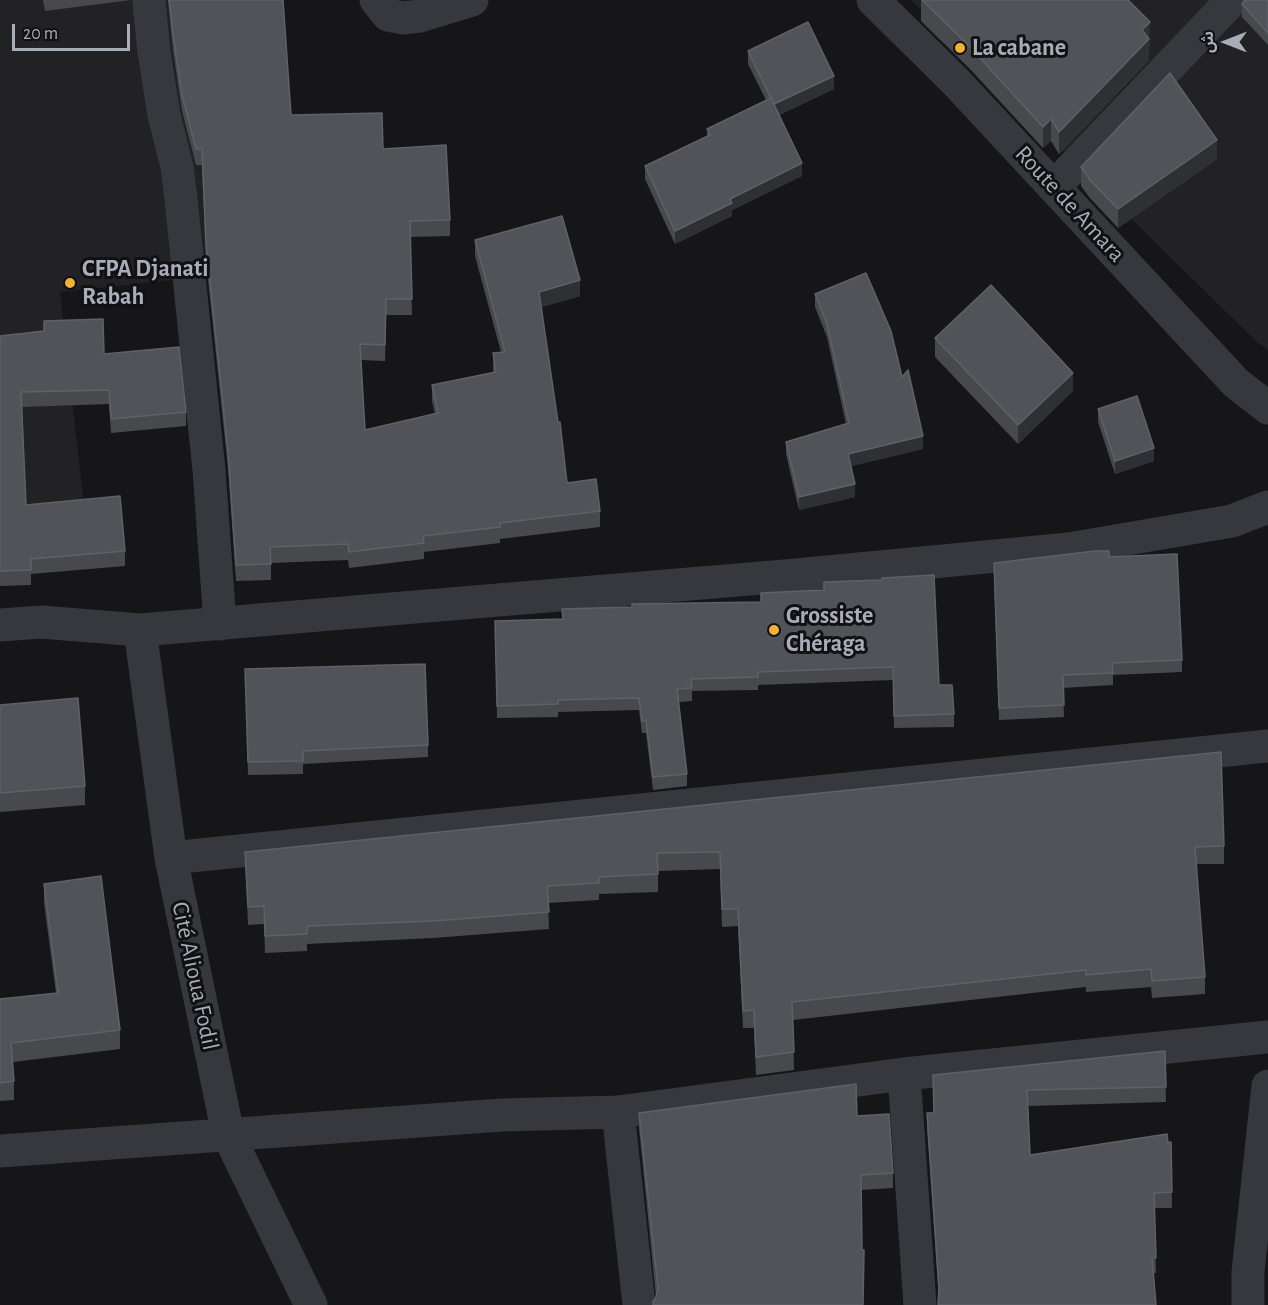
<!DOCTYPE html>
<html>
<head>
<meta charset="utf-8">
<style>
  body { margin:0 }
  #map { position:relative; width:1268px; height:1305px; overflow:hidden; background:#161618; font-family:"Alegreya Sans","Noto Sans Arabic",sans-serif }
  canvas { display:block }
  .north { position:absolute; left:1196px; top:12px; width:60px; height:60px; -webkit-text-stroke:4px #111113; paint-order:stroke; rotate:270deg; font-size:16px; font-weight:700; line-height:24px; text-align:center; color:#a8adb8 }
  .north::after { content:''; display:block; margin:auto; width:21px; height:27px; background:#a8adb8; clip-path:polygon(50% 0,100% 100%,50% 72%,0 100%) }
  .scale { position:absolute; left:12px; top:24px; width:118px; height:27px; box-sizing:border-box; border:3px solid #a8adb8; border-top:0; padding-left:8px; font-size:18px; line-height:21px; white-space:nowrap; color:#a8adb8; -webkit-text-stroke:4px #111113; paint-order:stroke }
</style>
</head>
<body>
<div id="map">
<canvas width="1268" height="1305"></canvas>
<div class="north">ش</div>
<div class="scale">20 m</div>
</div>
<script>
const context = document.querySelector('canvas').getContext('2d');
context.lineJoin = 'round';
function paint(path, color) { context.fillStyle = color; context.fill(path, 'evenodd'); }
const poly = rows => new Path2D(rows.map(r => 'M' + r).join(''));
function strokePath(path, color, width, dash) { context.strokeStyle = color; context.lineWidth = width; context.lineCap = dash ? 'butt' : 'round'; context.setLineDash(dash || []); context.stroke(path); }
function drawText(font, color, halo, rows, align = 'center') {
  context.font = font + ' "Alegreya Sans",sans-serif'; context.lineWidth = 6; context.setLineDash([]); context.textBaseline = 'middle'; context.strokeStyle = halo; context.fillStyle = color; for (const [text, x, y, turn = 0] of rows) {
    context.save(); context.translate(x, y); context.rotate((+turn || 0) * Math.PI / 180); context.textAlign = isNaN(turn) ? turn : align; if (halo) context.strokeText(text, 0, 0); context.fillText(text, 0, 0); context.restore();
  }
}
paint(poly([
  [0,0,196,0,219,275,60,292,90,560,0,569],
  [911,0,1268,0,1268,350,1258,343,1177,264]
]), '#222225');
strokePath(poly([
  [376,0,388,15,403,18,420,16,472,0],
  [873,0,956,82,1236,383,1268,408],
  [149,2,154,52,164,115,177,167,181,199,209,470,220,624],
  [1054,187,1232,0],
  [0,625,41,622,140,630,785,576,1069,549,1232,521,1268,507],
  [140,630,171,858,228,1134,311,1305],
  [171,858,1268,746],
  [904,1074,920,1305],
  [618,1112,639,1305],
  [0,1151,502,1115,618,1112,904,1074,1268,1037],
  [1248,1305,1248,1272,1268,1086]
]), '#37383d', 33);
paint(poly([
  [43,0,131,0,45,11],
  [168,0,283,0,291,115,383,149,450,220,450,236,410,237,412,315,386,315,385,361,361,360,365,430,435,414,432,401,432,385,493,372,493,353,501,352,475,256,475,240,580,296,541,307,567,483,600,511,600,527,500,539,500,543,424,552,424,559,349,568,348,560,271,563,271,580,236,581,228,468,206,260,202,165,196,165,182,111,173,50],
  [921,0,1150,44,1149,46,1149,60,1059,154,1051,141,1043,148,970,69,921,21],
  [1268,0,1268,45,1242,17,1242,4],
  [748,51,834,89,779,115,802,176,732,210,732,216,675,244,645,179,645,166,707,136,707,129,766,100,748,64],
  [1217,159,1118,228,1090,198,1081,186,1081,167],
  [815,294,902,377,923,449,851,466,855,497,799,510,786,454,786,442,846,424,827,337,815,307],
  [0,336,104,354,186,412,186,426,111,433,109,404,22,407,26,505,125,551,125,566,31,574,31,585,0,586],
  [935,338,1073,391,1018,444,935,357],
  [1098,409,1154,461,1115,474,1098,422],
  [1109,557,1182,660,1182,672,1113,675,1113,685,1063,688,1064,717,999,720,994,575],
  [761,602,939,685,954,714,954,727,894,728,893,680,758,685,758,690,692,691,692,701,679,702,687,774,687,786,653,790,646,733,642,733,639,710,558,712,558,717,497,718,495,621,562,619],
  [245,669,428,745,428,757,303,764,303,774,248,775],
  [0,705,85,786,85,805,0,812],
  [1224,846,1224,864,1196,864,1205,977,1205,994,1152,998,1151,987,1086,992,1086,987,793,1020,794,1070,756,1075,754,1028,743,1028,738,926,722,927,720,869,658,871,658,892,599,894,599,900,548,903,549,929,433,938,307,944,307,951,265,953,264,924,248,925,245,852],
  [44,884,120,1030,120,1049,13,1062,14,1081,14,1100,0,1101,0,999,56,993,44,903],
  [1165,1051,1166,1102,1028,1106,1030,1155,1171,1142,1172,1208,1154,1208,1156,1273,939,1301,927,1128,927,1113,933,1113,933,1075],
  [639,1113,857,1116,893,1173,893,1188,861,1190,656,1297,639,1128]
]), '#47494d');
paint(poly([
  [1150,22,1149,60,1059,154,1059,132,1142,30],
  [834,76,834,89,774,117,774,104],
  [1051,119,1051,141,1043,148,1043,127],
  [1217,140,1217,159,1118,228,1118,209],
  [802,163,802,176,732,210,732,216,675,244,675,231,730,199],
  [580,280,580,296,539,308,539,292],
  [1073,373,1073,391,1018,444,1018,425],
  [923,436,923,449,848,467,848,454],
  [1154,448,1154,461,1115,474,1115,461],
  [855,484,855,497,799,510,799,497]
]), '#2f3033');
const building = poly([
  [169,0,283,0,291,115,382,113,383,149,446,145,450,220,410,221,412,299,386,299,385,345,360,344,365,430,438,413,432,385,496,372,493,353,505,352,475,240,562,216,580,280,539,292,558,422,560,422,567,483,596,479,600,511,500,523,500,527,423,536,424,543,349,552,348,544,270,547,271,564,236,565,228,452,206,244,202,149,196,149,182,95,173,34,169,0],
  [922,0,1128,0,1150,22,1142,30,1149,39,1059,132,1051,119,1043,127,970,47,922,0],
  [1245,0,1268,0,1268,33,1242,4,1245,0],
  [808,22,834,76,774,104,748,51,808,22],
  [1170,73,1217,140,1118,209,1090,180,1081,167,1170,73],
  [771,98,802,163,730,199,732,203,675,231,645,166,710,135,707,129,771,98],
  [866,273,891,331,902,377,908,370,923,436,848,454,855,484,799,497,786,442,849,423,827,324,815,294,866,273],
  [991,285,1073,373,1018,425,935,338,991,285],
  [103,319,104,354,179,347,186,412,111,419,109,390,21,392,26,505,120,496,125,551,31,559,31,570,0,571,0,336,44,331,44,321,103,319],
  [1137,396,1154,448,1115,461,1098,409,1137,396],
  [1095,551,1109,551,1109,557,1177,554,1182,660,1112,663,1113,673,1063,675,1064,705,999,708,994,563,1095,551],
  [934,575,939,685,952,685,954,714,894,716,893,667,758,672,758,677,691,679,692,688,677,689,687,774,653,777,646,720,642,721,639,698,558,700,558,704,497,706,495,621,563,619,562,609,632,607,632,604,761,602,761,593,824,590,824,582,882,580,882,578,934,575],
  [425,664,428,745,303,751,303,761,248,762,245,669,425,664],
  [78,698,85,786,0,793,0,705,78,698],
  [1221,752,1224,846,1195,847,1205,977,1152,981,1151,969,1086,975,1086,970,792,1002,794,1052,756,1057,754,1010,743,1011,738,909,722,909,720,852,657,853,658,874,599,877,599,883,547,886,549,912,433,921,307,926,307,934,265,936,264,906,248,907,245,852,1221,752],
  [101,876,120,1030,11,1043,14,1081,0,1083,0,999,58,993,44,884,101,876],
  [1165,1051,1166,1087,1027,1090,1030,1155,1167,1134,1168,1143,1171,1142,1172,1192,1154,1193,1156,1258,1152,1258,1156,1305,938,1305,939,1288,927,1113,934,1113,933,1075,1165,1051],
  [856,1084,857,1116,889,1114,893,1173,861,1175,862,1250,864,1250,863,1305,653,1305,653,1302,656,1297,658,1288,639,1113,856,1084]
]);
paint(building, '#525359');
strokePath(building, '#5f6168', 1.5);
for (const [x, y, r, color] of [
  [960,48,6,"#f2b134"],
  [70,283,6,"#f2b134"],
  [774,630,6,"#f2b134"]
]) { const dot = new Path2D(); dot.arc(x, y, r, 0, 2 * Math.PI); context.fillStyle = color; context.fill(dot); strokePath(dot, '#111113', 2); }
drawText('bold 24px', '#a8adb8', '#111113', [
  ["La cabane",972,48],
  ["CFPA Djanati",82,269],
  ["Rabah",82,297],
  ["Grossiste",786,616],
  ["Chéraga",786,644]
], 'left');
drawText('24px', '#a8adb8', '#111113', [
  ["Route de Amara",1070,204,47],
  ["Cité Alioua Fodil",195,976,78]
]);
</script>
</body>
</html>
